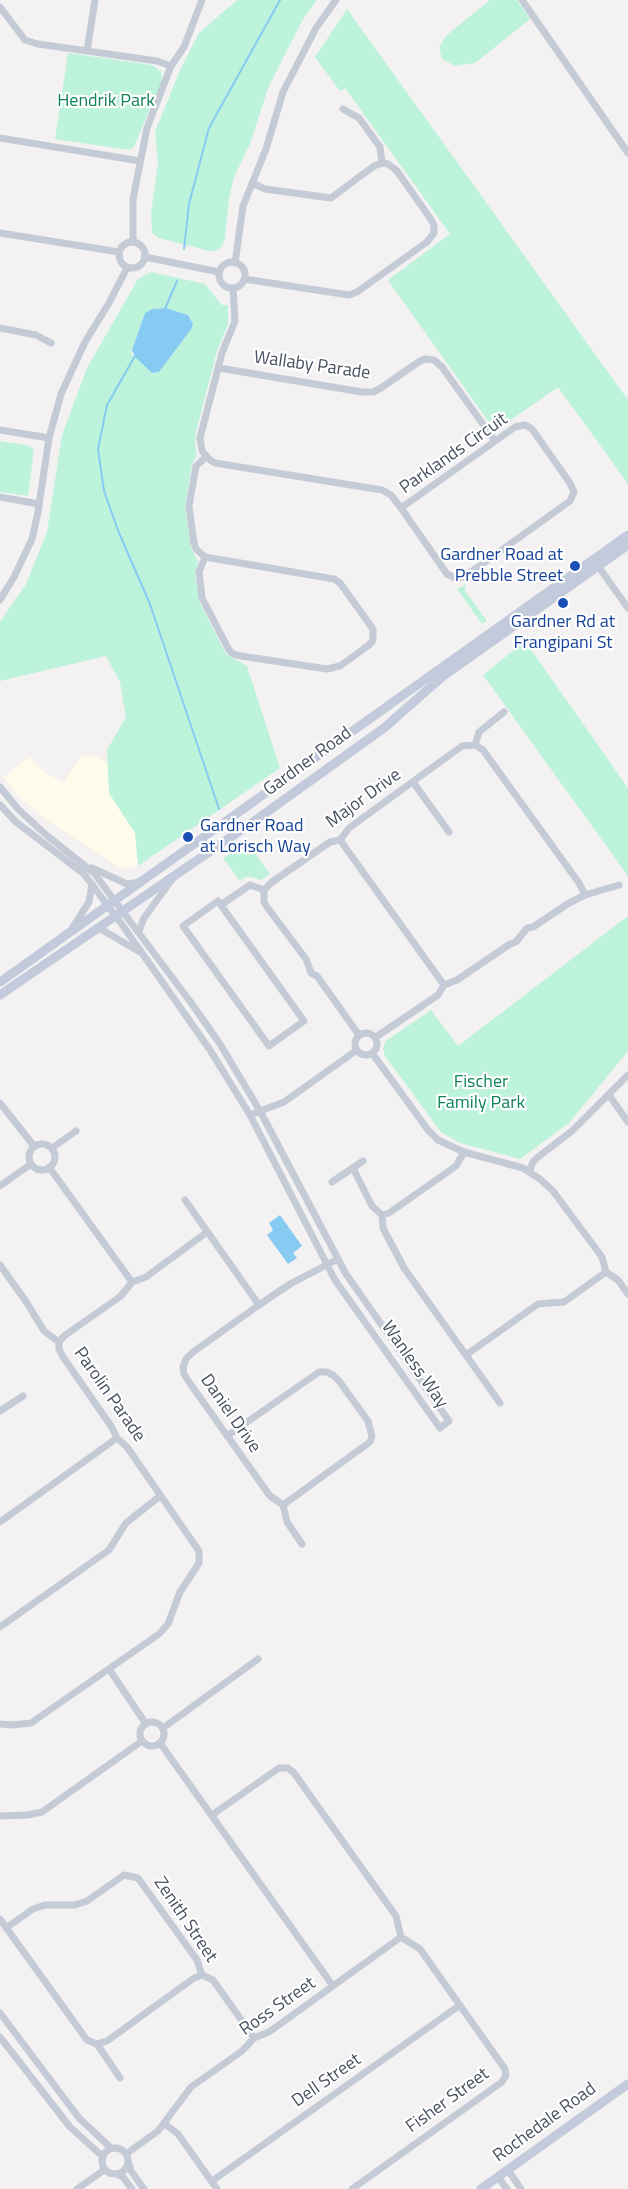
<!DOCTYPE html>
<html>
<head>
<meta charset="utf-8">
<style>
  body { margin:0 }
  canvas { display:block; background:#f3f1f1 }
</style>
</head>
<body>
<canvas width="628" height="2189"></canvas>
<script>
const context = document.querySelector('canvas').getContext('2d');
context.lineJoin = 'round';
function paint(path, color) { context.fillStyle = color; context.fill(path, 'evenodd'); }
const poly = rows => new Path2D(rows.map(r => 'M' + r).join(''));
function strokePath(path, color, width, dash) { context.strokeStyle = color; context.lineWidth = width; context.lineCap = dash ? 'butt' : 'round'; context.setLineDash(dash || []); context.stroke(path); }
function drawText(font, color, halo, rows, align = 'center') {
  context.font = font + ' "Titillium Web",sans-serif'; context.lineWidth = 4.5; context.setLineDash([]); context.textBaseline = 'middle'; context.strokeStyle = halo; context.fillStyle = color; for (const [text, x, y, turn = 0] of rows) {
    context.save(); context.translate(x, y); context.rotate((+turn || 0) * Math.PI / 180); context.textAlign = isNaN(turn) ? turn : align; if (halo) context.strokeText(text, 0, 0); context.fillText(text, 0, 0); context.restore();
  }
}
paint(poly([
  [94,755,108,764,109,793,135,833,138,866,122,869,109,861,48,821,20,798,3,777,30,757,42,770,63,783,81,756]
]), '#fefbea');
paint(poly([
  [237,0,317,0,302,21,268,88,250,144,234,177,229,199,225,239,221,247,215,251,209,251,159,238,152,233,151,213,158,164,155,132,180,70,199,33],
  [490,0,517,0,530,19,475,63,455,66,442,59,439,47,447,35],
  [347,9,628,400,628,484,558,387,498,429,493,428,388,280,450,234,345,88,340,91,315,57],
  [68,53,152,65,161,71,162,81,159,88,134,147,129,150,55,139],
  [151,272,205,284,222,305,228,305,228,324,217,351,196,432,195,444,197,455,192,464,185,507,191,547,198,562,195,574,200,603,226,654,247,666,280,768,138,866,135,833,109,793,107,750,126,717,120,682,106,656,0,681,0,622,26,584,47,532,62,435,87,368,138,279],
  [166,308,188,315,193,323,192,328,159,372,152,373,132,354,132,350,145,313,152,309],
  [0,441,30,446,34,450,28,496,0,492],
  [466,585,465,591,487,621,482,624,457,589],
  [525,641,628,788,628,876,483,675],
  [247,842,270,874,261,880,251,877,245,877,240,881,223,858],
  [628,916,628,1051,569,1123,520,1159,460,1143,441,1132,385,1056,383,1048,386,1041,431,1010,458,1046]
]), '#bdf3db');
paint(poly([
  [166,308,188,315,193,324,192,328,159,372,152,373,135,357,132,350,145,313,152,309],
  [280,1215,302,1246,293,1253,297,1258,288,1264,267,1235,273,1230,269,1223]
]), '#87cbf3');
strokePath(poly([
  [184,249,189,204,209,128,280,0],
  [164,311,177,281],
  [135,356,107,405,98,449,104,491,119,533,150,604,219,809]
]), '#87cbf3', 2);
strokePath(poly([
  [522,0,628,153],
  [0,7,25,40,38,44,157,61,171,66],
  [87,51,95,0],
  [343,109,359,118,380,147,382,163],
  [0,138,140,161],
  [0,233,119,252],
  '119 255a13 13 0 1 1 26 0a13 13 0 1 1-26 0Z',
  [133,242,133,199,147,128,171,66,184,47,202,0],
  [145,257,219,272],
  '219 275a13 13 0 1 1 26 0a13 13 0 1 1-26 0Z',
  [235,263,243,206,266,149,283,92,316,28,336,0],
  [244,279,349,295,357,292,427,242,434,233,434,225,430,218,397,171,388,164,382,163,374,166,331,198,265,189,252,183],
  [233,288,235,321,222,353,200,438,202,451,210,460,215,463,382,490,391,495,401,508,515,427,525,425,532,429,570,483,574,492,570,501,464,577,457,579,447,574,401,508],
  [0,328,36,335,51,343],
  [219,368,362,392,373,392,381,388,420,361,425,359,434,360,442,367,495,441],
  [0,430,49,438],
  [0,497,39,504],
  [205,557,334,579,340,583,373,629,373,640,369,645,340,666,327,669,241,656,233,654,229,650,202,598,199,572,205,557,196,549,194,543,189,506,196,466,206,457],
  [598,566,628,608],
  [0,600,14,577,32,539,38,512,49,438,61,394,85,342,109,303,127,268],
  [475,745,479,732,504,712],
  [413,782,449,832],
  [0,787,18,809,45,834,94,873,192,1004,220,1044,260,1111,346,1274,449,1421,440,1428,335,1280,250,1115,210,1050,123,926,84,874,16,822,0,805],
  [340,840,444,985],
  [92,868,127,884,140,882],
  [218,901,304,1021,269,1046,183,926,218,901],
  [221,905,250,885,264,890],
  [99,928,140,952],
  [71,930,89,902,92,884],
  [139,931,144,918,173,878],
  '355 1044a11 11 0 1 1 22 0a11 11 0 1 1-22 0Z',
  [359,1035,317,976,311,973,306,959,267,907,264,902,264,890,272,882,330,842,340,840,349,828,462,746,475,745,483,750,579,883,585,895],
  [376,1037,438,995,444,985,457,980,510,944,516,942,527,928,533,927,569,903,585,895,619,885],
  [372,1053,428,1130,438,1140,464,1152,523,1168,540,1179,553,1191,602,1257,606,1272,618,1280,628,1294],
  [609,1095,628,1122],
  [0,1103,34,1146],
  [250,1115,284,1102,357,1050],
  '29 1157a13 13 0 1 1 26 0a13 13 0 1 1-26 0Z',
  [52,1148,76,1131],
  [49,1167,132,1282],
  [353,1168,372,1206,382,1215,389,1213,456,1166,464,1152],
  [529,1172,533,1162,538,1157,572,1131,628,1075],
  [332,1182,363,1161],
  [0,1186,31,1164],
  [185,1200,259,1305],
  [382,1215,383,1228,404,1268,500,1403],
  [0,1265,27,1303,44,1331,59,1342],
  [466,1355,538,1304,564,1302,606,1272],
  [0,1411,23,1396],
  [227,1436,319,1372,327,1372,333,1375,339,1381,368,1421,372,1436,370,1442,283,1505],
  [0,1522,117,1438],
  [302,1544,287,1522,283,1505,270,1496,189,1382,184,1374,183,1367,186,1359,193,1352,259,1305,290,1284,338,1259],
  [0,1627,109,1550,126,1523,160,1496],
  [109,1669,146,1724],
  '140 1734a12 12 0 1 1 24 0a12 12 0 1 1-24 0Z',
  [0,1724,12,1725,31,1723,159,1634,168,1624,180,1592,199,1563,199,1551,127,1447,117,1438,111,1426,63,1357,59,1349,59,1342,64,1336,121,1296,132,1282,146,1277,207,1232],
  [163,1728,258,1659],
  [160,1743,333,1986],
  [212,1815,279,1768,288,1768,294,1773,396,1916,401,1937],
  [0,1816,28,1815,42,1812,142,1741],
  [0,1919,87,2040,97,2044,107,2041,194,1978,202,1975],
  [6,1928,33,1909,45,1905,75,1905,87,1901,124,1875,138,1878,197,1960,202,1975,213,1980,254,2038],
  [0,2013,79,2118,111,2148],
  [0,2037,70,2127,102,2156],
  [97,2044,120,2078],
  [165,2124,178,2134,217,2189],
  '102 2161a13 13 0 1 1 26 0a13 13 0 1 1-26 0Z',
  [126,2154,158,2131,191,2087,242,2051,254,2038,269,2032,401,1937],
  [128,2161,131,2171,144,2189],
  [508,2170,521,2189],
  [117,2174,123,2177,132,2189],
  [498,2177,507,2189],
  [212,2181,460,2005],
  [77,2189,104,2170],
  [352,2189,502,2082,506,2075,505,2069,420,1949,401,1937]
]), '#c4cad6', 7);
strokePath(poly([
  [0,982,628,535],
  [0,995,253,822,384,728,442,677,628,545],
  [481,2189,628,2084]
]), '#c2cadb', 9);
for (const [x, y, r, color] of [
  [575,566,6,"#1a4fb4"],
  [563,603,6,"#1a4fb4"],
  [188,837,6,"#1a4fb4"]
]) { const dot = new Path2D(); dot.arc(x, y, r, 0, 2 * Math.PI); context.fillStyle = color; context.fill(dot); strokePath(dot, '#fff', 2); }
drawText('18px', '#10835c', '#fff', [
  ["Hendrik Park",106,102],
  ["Fischer",481,1083],
  ["Family Park",481,1104]
]);
drawText('18px', '#475060', '#fff', [
  ["Wallaby Parade",312,366,8],
  ["Parklands Circuit",454,454,-35],
  ["Gardner Road",308,762,-36],
  ["Major Drive",364,799,-36],
  ["Wanless Way",414,1365,55],
  ["Parolin Parade",109,1395,55],
  ["Daniel Drive",230,1414,55],
  ["Zenith Street",185,1920,56],
  ["Ross Street",278,2007,-35],
  ["Dell Street",327,2081,-35],
  ["Fisher Street",448,2101,-36],
  ["Rochedale Road",545,2123,-36]
]);
drawText('18px', '#164399', '#fff', [
  ["Gardner Road at",563,556],
  ["Prebble Street",563,577],
  ["Gardner Rd at",563,623,"center"],
  ["Frangipani St",563,644,"center"],
  ["Gardner Road",200,827,"left"],
  ["at Lorisch Way",200,848,"left"]
], 'right');
</script>
</body>
</html>
